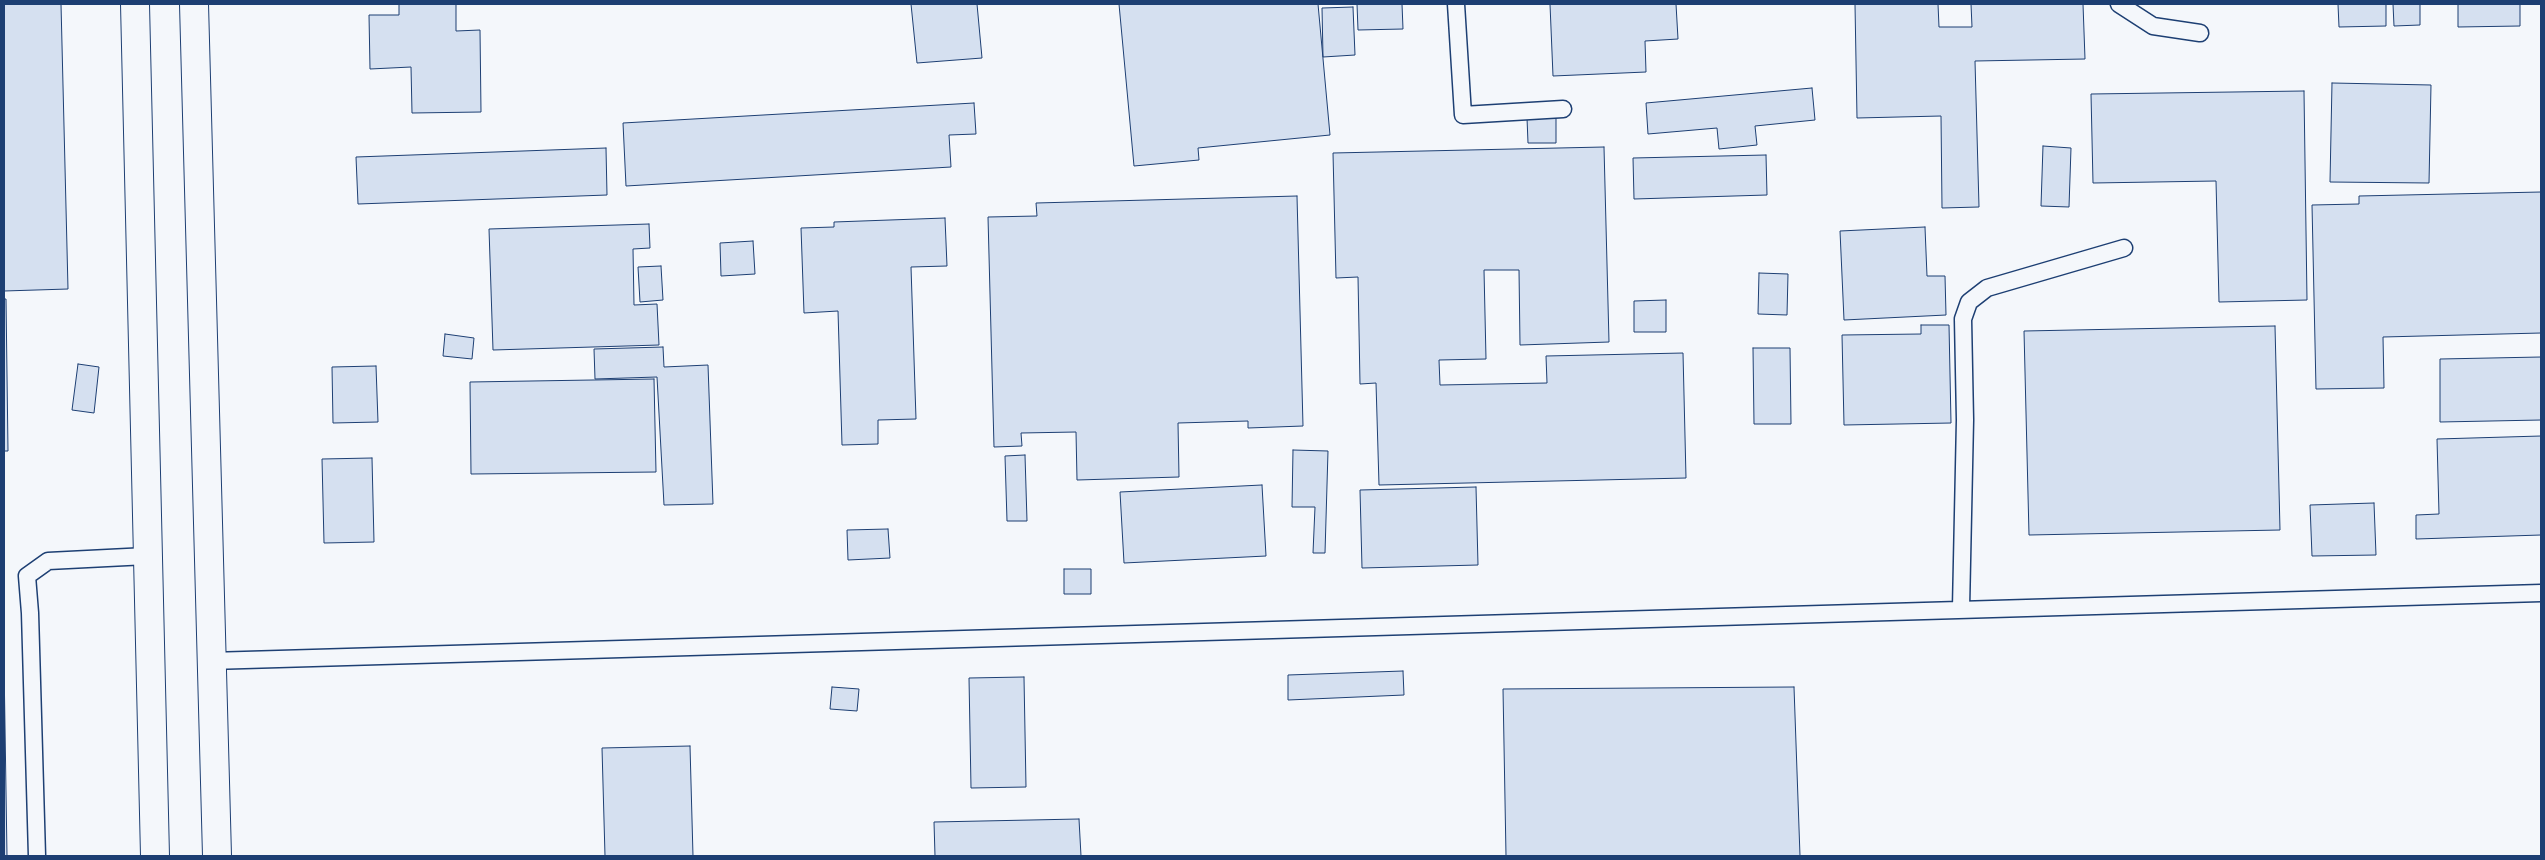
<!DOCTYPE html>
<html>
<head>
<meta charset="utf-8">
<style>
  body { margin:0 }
  #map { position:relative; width:2545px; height:860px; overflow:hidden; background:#f4f7fb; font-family:Literata,serif }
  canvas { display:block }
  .frame { position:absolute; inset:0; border:5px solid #1d3f73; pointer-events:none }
</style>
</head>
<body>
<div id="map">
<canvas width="2545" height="860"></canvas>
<div class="frame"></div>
</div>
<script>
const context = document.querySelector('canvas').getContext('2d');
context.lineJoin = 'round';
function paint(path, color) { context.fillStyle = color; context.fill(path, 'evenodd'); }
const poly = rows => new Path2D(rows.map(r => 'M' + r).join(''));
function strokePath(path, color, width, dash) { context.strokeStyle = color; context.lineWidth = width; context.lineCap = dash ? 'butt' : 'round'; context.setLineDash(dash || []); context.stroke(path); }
const building = poly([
  [4,4,61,4,68,289,4,291,4,4],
  [399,4,456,4,456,31,480,30,481,112,412,113,411,67,370,69,369,15,399,15,399,4],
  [911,4,977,4,982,58,917,63,911,4],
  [1119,4,1318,4,1330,135,1198,148,1199,160,1134,166,1119,4],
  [1320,4,1402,4,1403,29,1358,30,1357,4,1320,4],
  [1550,4,1676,4,1678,39,1645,41,1646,72,1553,76,1550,4],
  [1855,4,1938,4,1939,27,1972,27,1971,4,2083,4,2085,59,1975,61,1979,207,1942,208,1941,116,1857,118,1855,4],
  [2338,4,2386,4,2386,26,2339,27,2338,4],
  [2393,4,2420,4,2420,25,2394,26,2393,4],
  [2458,4,2520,4,2520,26,2458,27,2458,4],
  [1353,7,1355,55,1323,57,1322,8,1353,7],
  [2332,83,2431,85,2429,183,2330,182,2332,83],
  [1812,88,1815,120,1755,126,1757,145,1719,149,1717,128,1648,134,1646,103,1812,88],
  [2304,91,2307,300,2219,302,2216,181,2093,183,2091,94,2304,91],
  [974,103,976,134,949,135,951,167,626,186,623,123,974,103],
  [1556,117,1556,143,1528,143,1527,118,1556,117],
  [2043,146,2071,148,2069,207,2041,206,2043,146],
  [1604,147,1609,342,1520,345,1519,270,1484,270,1486,359,1439,360,1440,385,1547,383,1546,356,1683,353,1686,478,1379,485,1376,383,1360,384,1358,277,1336,278,1333,153,1604,147],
  [606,148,607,195,358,204,356,157,606,148],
  [1766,155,1767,195,1634,199,1633,158,1766,155],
  [2541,192,2541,333,2383,337,2384,388,2316,389,2312,205,2359,204,2359,196,2541,192],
  [1297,196,1303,426,1248,428,1248,421,1178,423,1179,477,1077,480,1076,432,1021,433,1022,446,994,447,988,217,1037,216,1036,203,1297,196],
  [945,218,947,266,911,267,916,419,878,420,878,444,842,445,838,311,804,313,801,228,834,227,834,222,945,218],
  [649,224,650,248,633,249,634,305,657,304,659,345,493,350,489,229,649,224],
  [1925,227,1927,276,1945,276,1946,315,1844,320,1840,231,1925,227],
  [753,241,755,274,721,276,720,243,753,241],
  [661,266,663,300,640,302,638,267,661,266],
  [1759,273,1788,274,1787,315,1758,314,1759,273],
  [4,299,6,299,8,451,4,451,4,299],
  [1666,300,1666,332,1634,332,1634,301,1666,300],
  [1921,325,1949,325,1951,423,1844,425,1842,335,1921,334,1921,325],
  [2275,326,2280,530,2029,535,2024,331,2275,326],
  [445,334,474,338,472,359,443,356,445,334],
  [663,347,664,367,708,365,713,504,664,505,657,377,595,379,594,349,663,347],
  [1753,348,1790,348,1791,424,1754,424,1753,348],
  [2541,357,2541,420,2440,422,2440,359,2541,357],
  [78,364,99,367,94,413,72,410,78,364],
  [376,366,378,422,333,423,332,367,376,366],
  [654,379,656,472,471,474,470,382,654,379],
  [2541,436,2541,535,2416,539,2416,515,2439,514,2437,439,2541,436],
  [1293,450,1328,451,1325,553,1313,553,1315,507,1292,507,1293,450],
  [1025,455,1027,521,1007,521,1005,456,1025,455],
  [372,458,374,542,324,543,322,459,372,458],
  [1262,485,1266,556,1124,563,1120,492,1262,485],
  [1476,487,1478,565,1362,568,1360,490,1476,487],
  [2374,503,2376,555,2312,556,2310,505,2374,503],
  [888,529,890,558,848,560,847,530,888,529],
  [1064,569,1091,569,1091,594,1064,594,1064,569],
  [4,662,7,856,4,856,4,662],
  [1403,671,1404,695,1288,700,1288,675,1403,671],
  [1024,677,1026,787,971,788,969,678,1024,677],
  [832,687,859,689,857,711,830,709,832,687],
  [1794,687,1800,856,1506,856,1503,689,1794,687],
  [690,746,693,856,605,856,602,748,690,746],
  [1079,819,1081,856,935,856,934,822,1079,819]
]);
paint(building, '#d5e0f0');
strokePath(building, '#1d3f73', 1);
const service = poly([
  [1456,4,1463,115,1563,109],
  [2119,4,2153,26,2200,33],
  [1961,608,1965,420,1963,319,1969,302,1987,288,2124,248],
  [210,661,2541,593],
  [37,856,30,613,27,576,48,561,147,556]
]);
const primary = poly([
  [135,4,155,856],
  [194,4,217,856]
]);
strokePath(service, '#1d3f73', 19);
strokePath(primary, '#1d3f73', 30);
strokePath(service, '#f4f7fb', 16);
strokePath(primary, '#f4f7fb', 28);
</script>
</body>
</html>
